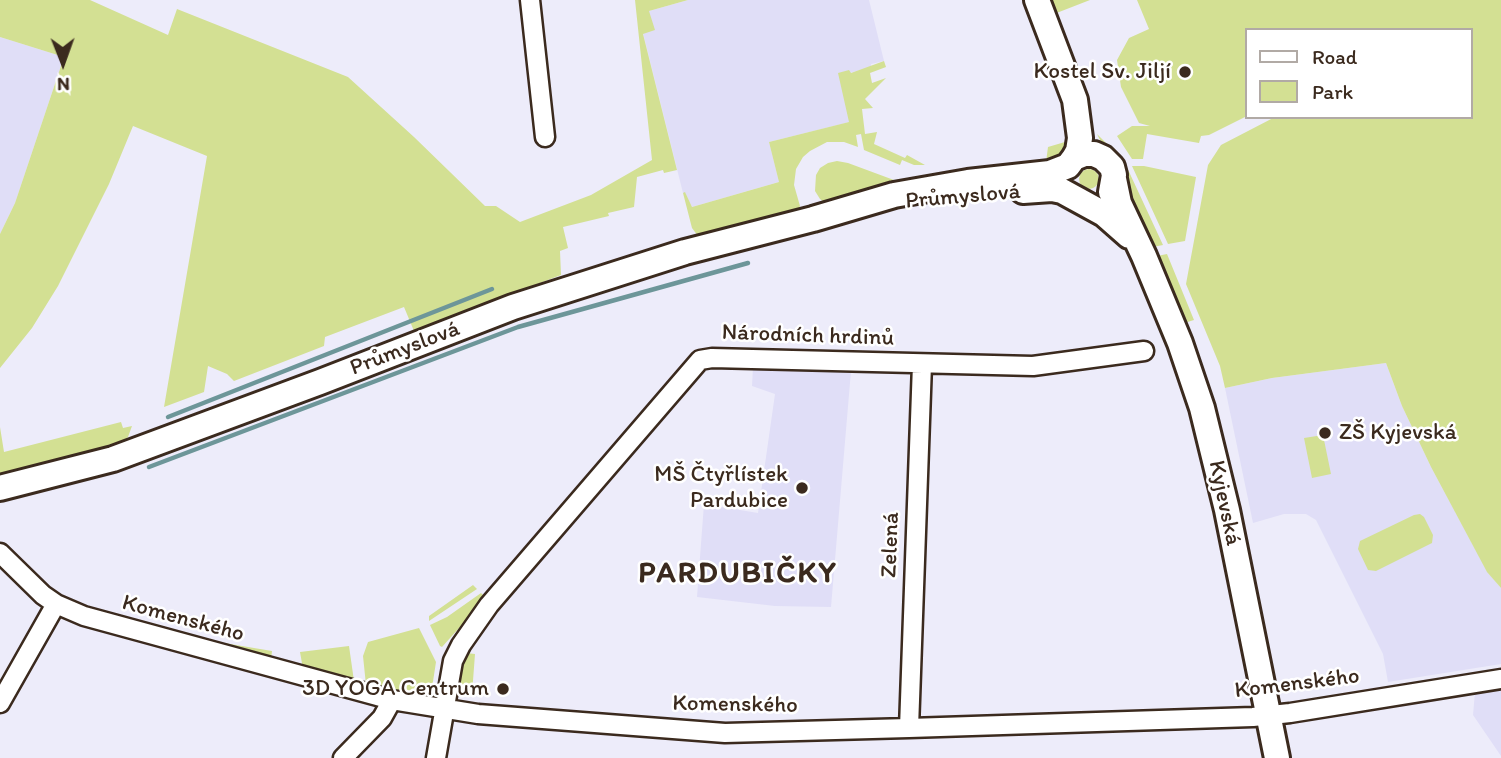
<!DOCTYPE html>
<html>
<head>
<meta charset="utf-8">
<style>
  body { margin:0 }
  #map { position:relative; width:1501px; height:758px; overflow:hidden; background:#edecfa; font-family:Itim,sans-serif }
  canvas { display:block }
  .legend { position:absolute; left:1245px; top:28px; width:228px; height:91px; box-sizing:border-box; background:#fff; border:2px solid #b1aaa5; margin:0; padding:9px 12px; list-style:none; font-size:21px; color:#3b2a1e }
  .legend li { display:flex; align-items:center; gap:14px; height:35px }
  .legend b { width:35px; border:2px solid #b1aaa5 }
  .north { position:absolute; left:28px; top:28px; width:70px; height:70px; -webkit-text-stroke:5px #fff; paint-order:stroke; rotate:179deg; font-size:19px; font-weight:700; line-height:28px; text-align:center; color:#3b2a1e }
  .north::after { content:''; display:block; margin:auto; width:24px; height:32px; background:#3b2a1e; clip-path:polygon(50% 0,100% 100%,50% 72%,0 100%) }
</style>
</head>
<body>
<div id="map">
<canvas width="1501" height="758"></canvas>
<ul class="legend">
<li><b style="height:9px;background:#fff"></b>Road</li>
<li><b style="height:19px;background:#d3e093"></b>Park</li>
</ul>
<div class="north">N</div>
</div>
<script>
const context = document.querySelector('canvas').getContext('2d');
context.lineJoin = 'round';
function paint(path, color) { context.fillStyle = color; context.fill(path, 'evenodd'); }
const poly = rows => new Path2D(rows.map(r => 'M' + r).join(''));
function strokePath(path, color, width, dash) { context.strokeStyle = color; context.lineWidth = width; context.lineCap = dash ? 'butt' : 'round'; context.setLineDash(dash || []); context.stroke(path); }
function drawText(font, color, halo, rows, align = 'center') {
  context.font = font + ' Itim,sans-serif'; context.lineWidth = 5; context.setLineDash([]); context.textBaseline = 'middle'; context.strokeStyle = halo; context.fillStyle = color; for (const [text, x, y, turn = 0] of rows) {
    context.save(); context.translate(x, y); context.rotate((+turn || 0) * Math.PI / 180); context.textAlign = isNaN(turn) ? turn : align; if (halo) context.strokeText(text, 0, 0); context.fillText(text, 0, 0); context.restore();
  }
}
paint(poly([
  [688,0,869,0,884,61,871,64,871,67,850,73,850,70,850,122,769,142,779,182,692,207,685,193,683,193,643,33,649,11],
  [0,37,64,57,15,203,0,234],
  [1386,363,1402,406,1431,467,1487,571,1501,588,1501,664,1388,682,1383,654,1316,520,1306,514,1284,514,1253,523,1225,388,1272,378],
  [753,367,851,371,831,607,775,606,697,597,704,504,758,513,775,394,752,386],
  [1501,688,1501,756,1473,715,1475,692]
]), '#e0def7');
paint(poly([
  [0,0,90,0,168,35,177,9,348,77,414,137,485,206,496,206,520,222,591,195,652,160,635,0,688,0,649,11,655,30,643,34,677,170,664,173,663,170,637,177,634,207,608,213,609,216,563,227,568,248,560,251,561,275,414,331,404,307,325,337,324,346,234,381,227,374,208,366,204,392,164,407,207,156,133,126,109,184,58,286,32,328,0,368,0,234,15,203,64,57,0,37],
  [1049,0,1090,0,1054,14],
  [1137,0,1501,0,1501,588,1487,572,1431,467,1402,406,1386,363,1272,378,1225,388,1220,366,1186,284,1208,165,1221,145,1275,117,1471,117,1471,30,1247,30,1247,116,1209,135,1201,136,1199,143,1147,134,1143,159,1132,159,1117,136,1132,126,1150,126,1139,123,1121,87,1117,60,1129,38,1149,29],
  [884,61,886,67,870,73,872,83,886,78,865,99,873,108,862,109,865,134,877,132,874,144,905,158,907,155,925,165,914,165,902,160,900,165,864,150,861,134,856,135,858,147,844,142,827,142,810,151,803,157,796,169,794,185,800,206,797,212,698,236,692,228,683,193,685,192,692,207,779,182,769,142,849,122,838,73,849,70,851,73],
  [1097,134,1124,161,1163,245,1153,247],
  [1075,139,1062,155,1046,162,1048,147],
  [837,161,848,163,902,183,829,203,824,202,820,199,815,191,816,175,820,168,828,163],
  [1132,166,1144,166,1196,177,1185,241,1168,244],
  '1079 179a10 10 0 1 1 20 0a10 10 0 1 1-20 0Z',
  [1167,254,1194,320,1181,324,1157,256],
  [121,422,123,428,132,426,128,437,123,441,36,466,0,474,0,427,4,452],
  [1323,435,1331,474,1312,478,1304,438],
  [1420,514,1424,517,1433,535,1432,543,1376,571,1368,570,1358,549,1360,541,1414,515],
  [473,585,477,589,429,621,429,616],
  [481,593,486,598,442,647,440,646,430,625,447,617],
  [419,628,436,662,432,688,419,695,366,685,363,656,368,642],
  [224,643,272,651,271,659,223,646],
  [349,646,354,681,303,669,300,652],
  [466,653,475,654,472,694,465,694,461,687,460,678]
]), '#d3e093');
strokePath(poly([
  [168,417,492,289],
  [149,467,518,327,748,263]
]), '#6d9699', 4.5);
const street = poly([
  [530,0,545,137],
  [0,553,43,595,56,604,84,616,392,700,478,714,725,733,909,728,1253,717,1290,713,1501,679],
  [0,703,56,604],
  [909,728,922,364],
  [343,758,382,718,392,700],
  [436,758,453,661,461,645,489,605,700,360,712,358,1033,366,1144,351]
]);
const secondary = poly([
  [1037,0,1075,100,1080,138,1078,151,1074,158],
  [1068,166,1074,158,1084,154,1094,154,1103,158,1112,167,1114,175,1111,192],
  [1114,179,1119,203,1144,256,1180,343,1202,408,1227,510,1277,758],
  [1023,191,1052,189,1062,191,1104,214,1129,236],
  [0,488,113,459,320,382,513,307,685,252,813,219,894,195,968,182,1050,173,1068,166]
]);
strokePath(street, '#3b2a1e', 23);
strokePath(secondary, '#3b2a1e', 30);
strokePath(street, '#fff', 18);
strokePath(secondary, '#fff', 24);
for (const [x, y, r, color] of [
  [1185,72,7,"#3b2a1e"],
  [1325,433,7,"#3b2a1e"],
  [802,488,7,"#3b2a1e"],
  [503,689,7,"#3b2a1e"]
]) { const dot = new Path2D(); dot.arc(x, y, r, 0, 2 * Math.PI); context.fillStyle = color; context.fill(dot); strokePath(dot, '#fff', 2.5); }
drawText('23px', '#3b2a1e', '#fff', [
  ["Kostel Sv. Jiljí",1171,72],
  ["ZŠ Kyjevská",1339,433,"left"],
  ["MŠ Čtyřlístek",788,475],
  ["Pardubice",788,501],
  ["3D YOGA Centrum",489,689]
], 'right');
drawText('23px', '#3b2a1e', '#fff', [
  ["Průmyslová",963,197,-5],
  ["Národních hrdinů",808,336,2],
  ["Průmyslová",405,349,-21],
  ["Kyjevská",1224,503,78],
  ["Zelená",891,545,-88],
  ["Komenského",183,619,15],
  ["Komenského",1297,684,-7],
  ["Komenského",735,705,1]
]);
context.letterSpacing = '2px';
drawText('bold 30px', '#3b2a1e', '#fff', [
  ["PARDUBIČKY",738,574]
]);
context.letterSpacing = '0px';
</script>
</body>
</html>
